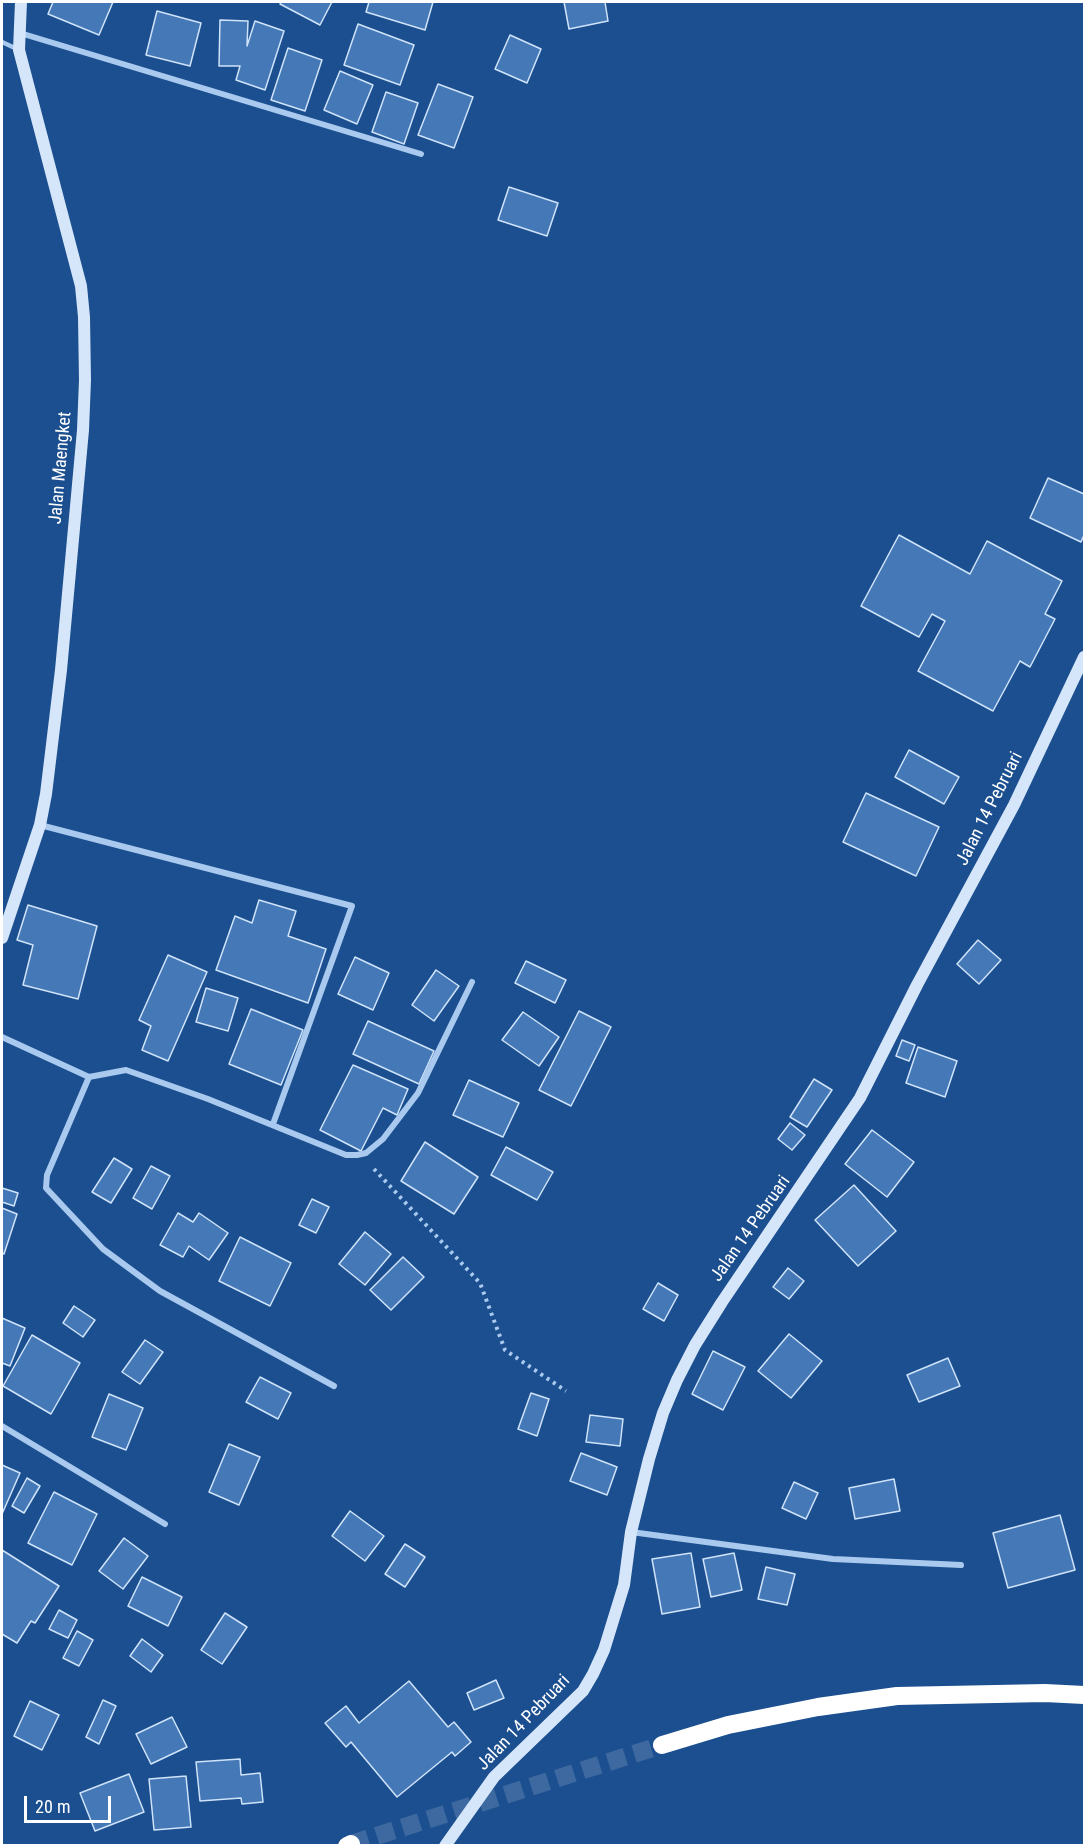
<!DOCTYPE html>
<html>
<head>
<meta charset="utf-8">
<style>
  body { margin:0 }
  #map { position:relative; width:1086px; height:1847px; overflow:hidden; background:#1b4f8f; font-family:"Roboto Condensed",sans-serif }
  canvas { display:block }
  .frame { position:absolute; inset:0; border:3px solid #fff; pointer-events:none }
  .scale { position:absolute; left:24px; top:1796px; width:87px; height:27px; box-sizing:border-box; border:3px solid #fff; border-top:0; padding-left:8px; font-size:18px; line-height:21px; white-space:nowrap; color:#fff; -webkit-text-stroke:4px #1b4f8f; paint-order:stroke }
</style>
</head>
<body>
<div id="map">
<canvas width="1086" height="1847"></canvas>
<div class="frame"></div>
<div class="scale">20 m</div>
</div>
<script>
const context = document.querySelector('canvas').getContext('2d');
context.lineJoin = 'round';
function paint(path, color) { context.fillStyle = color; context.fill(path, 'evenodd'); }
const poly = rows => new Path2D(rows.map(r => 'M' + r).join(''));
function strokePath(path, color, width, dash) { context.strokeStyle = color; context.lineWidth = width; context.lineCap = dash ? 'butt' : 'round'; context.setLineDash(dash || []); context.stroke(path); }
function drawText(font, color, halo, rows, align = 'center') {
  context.font = font + ' "Roboto Condensed",sans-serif'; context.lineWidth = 4.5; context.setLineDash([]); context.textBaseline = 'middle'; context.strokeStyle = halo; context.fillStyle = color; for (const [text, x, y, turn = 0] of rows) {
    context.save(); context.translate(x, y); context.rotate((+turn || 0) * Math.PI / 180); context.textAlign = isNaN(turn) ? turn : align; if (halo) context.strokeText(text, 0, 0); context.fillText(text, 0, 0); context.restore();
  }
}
const building = poly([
  [53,2,113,2,99,35,48,14,53,2],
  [281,2,332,2,320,25,280,4,281,2],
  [369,2,433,2,425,30,366,12,369,2],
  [564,2,605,2,608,21,569,29,564,2],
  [157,11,201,23,190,66,146,55,157,11],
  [220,20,248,21,247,46,255,21,284,31,265,90,236,80,240,66,219,66,220,20],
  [358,24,414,45,400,85,344,65,358,24],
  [510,35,541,49,527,83,495,69,510,35],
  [288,48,322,60,305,111,271,100,288,48],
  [340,71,373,85,357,124,324,110,340,71],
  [438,84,473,97,454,148,418,135,438,84],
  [386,92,418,103,404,144,372,132,386,92],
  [509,187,558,203,547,236,498,220,509,187],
  [1048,478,1084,494,1084,535,1081,542,1030,518,1048,478],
  [899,535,970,574,987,541,1062,581,1045,614,1055,619,1030,667,1020,661,993,711,918,671,945,621,932,614,919,637,861,606,899,535],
  [909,750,959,777,944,804,895,777,909,750],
  [866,793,939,827,916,876,843,842,866,793],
  [259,900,296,911,288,936,326,949,308,1003,216,970,235,916,252,923,259,900],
  [28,905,97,926,78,999,23,985,33,945,17,940,28,905],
  [978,940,1001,960,979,984,957,964,978,940],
  [168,955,207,972,168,1061,142,1050,151,1026,139,1020,168,955],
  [355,957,389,973,373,1010,338,994,355,957],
  [526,961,566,980,555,1003,515,983,526,961],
  [436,970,459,986,434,1021,412,1005,436,970],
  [206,988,238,998,228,1031,196,1022,206,988],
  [251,1009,303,1030,281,1085,229,1064,251,1009],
  [579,1011,611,1027,571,1106,539,1090,579,1011],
  [523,1012,559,1037,539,1066,502,1040,523,1012],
  [368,1021,434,1051,419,1084,353,1054,368,1021],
  [902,1040,915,1045,909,1061,896,1056,902,1040],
  [918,1047,957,1061,945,1097,906,1083,918,1047],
  [353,1065,408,1089,397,1115,383,1108,361,1151,320,1130,353,1065],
  [814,1079,832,1090,807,1127,790,1117,814,1079],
  [469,1080,519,1103,503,1137,453,1115,469,1080],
  [790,1123,805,1135,792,1150,778,1139,790,1123],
  [872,1130,914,1162,887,1197,845,1164,872,1130],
  [425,1142,478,1177,454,1214,401,1181,425,1142],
  [506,1147,553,1172,537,1200,491,1175,506,1147],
  [114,1158,132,1169,111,1203,92,1192,114,1158],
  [151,1166,170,1176,152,1209,133,1198,151,1166],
  [854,1185,896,1231,858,1266,815,1220,854,1185],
  [2,1188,18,1193,14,1206,2,1202,2,1188],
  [312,1199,329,1207,316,1233,299,1225,312,1199],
  [2,1208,17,1214,4,1254,2,1253,2,1208],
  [178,1213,193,1222,199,1213,228,1233,209,1260,189,1246,183,1257,160,1245,178,1213],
  [365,1232,391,1254,365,1285,339,1264,365,1232],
  [240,1237,291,1263,270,1306,219,1281,240,1237],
  [403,1257,424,1277,391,1310,370,1290,403,1257],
  [788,1268,804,1281,789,1299,773,1287,788,1268],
  [658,1283,678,1295,664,1321,643,1309,658,1283],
  [74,1306,95,1320,83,1337,63,1323,74,1306],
  [2,1318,25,1328,10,1366,2,1363,2,1318],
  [789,1334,822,1361,791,1398,758,1371,789,1334],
  [32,1335,80,1363,51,1414,3,1386,32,1335],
  [145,1340,163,1352,140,1384,122,1372,145,1340],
  [713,1351,745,1367,723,1410,692,1394,713,1351],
  [948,1358,960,1386,919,1402,907,1375,948,1358],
  [260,1377,291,1393,278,1419,246,1402,260,1377],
  [531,1393,549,1399,537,1436,518,1429,531,1393],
  [109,1394,143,1408,126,1450,92,1437,109,1394],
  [590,1415,623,1419,620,1446,586,1442,590,1415],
  [229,1444,260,1457,239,1505,209,1492,229,1444],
  [581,1453,617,1467,607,1495,570,1481,581,1453],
  [2,1465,20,1473,2,1514,2,1465],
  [27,1478,40,1486,24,1513,12,1506,27,1478],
  [894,1479,900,1511,855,1519,849,1488,894,1479],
  [794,1482,818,1493,806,1519,782,1508,794,1482],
  [54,1492,97,1514,72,1565,28,1543,54,1492],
  [350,1511,384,1536,365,1561,332,1536,350,1511],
  [1060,1515,1075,1570,1008,1588,993,1533,1060,1515],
  [124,1538,148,1556,123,1589,99,1571,124,1538],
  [405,1544,425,1557,405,1587,385,1574,405,1544],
  [2,1550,59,1586,35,1623,31,1621,17,1643,2,1634,2,1550],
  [691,1553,700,1607,662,1614,652,1559,691,1553],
  [734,1553,742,1590,711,1597,703,1559,734,1553],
  [766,1567,795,1574,787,1605,758,1599,766,1567],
  [142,1577,182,1597,168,1626,128,1606,142,1577],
  [59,1610,77,1620,68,1638,49,1629,59,1610],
  [225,1613,247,1627,222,1664,201,1650,225,1613],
  [77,1631,93,1640,79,1666,63,1658,77,1631],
  [142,1639,163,1655,151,1672,130,1656,142,1639],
  [496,1680,504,1698,474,1710,467,1693,496,1680],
  [409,1681,448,1727,454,1722,471,1742,455,1756,452,1752,397,1797,351,1742,346,1747,325,1723,346,1706,359,1723,409,1681],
  [103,1700,116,1706,99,1744,86,1737,103,1700],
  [30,1701,59,1715,42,1750,14,1736,30,1701],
  [172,1717,187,1747,151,1764,136,1734,172,1717],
  [240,1759,241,1775,260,1773,263,1802,242,1804,241,1798,200,1801,196,1762,240,1759],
  [129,1774,144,1812,95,1831,80,1793,129,1774],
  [186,1776,191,1827,154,1830,149,1779,186,1776]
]);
paint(building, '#4478b7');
strokePath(building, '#cfe3fa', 1.5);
strokePath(poly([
  [351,1844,662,1745]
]), '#3d69a0', 18, [18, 9]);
strokePath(poly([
  [374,1169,480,1283,505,1350,566,1391]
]), '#a9c9ee', 4, [3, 4.5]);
strokePath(poly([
  [2,42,17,49]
]), '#a9c9ee', 4.5);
strokePath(poly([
  [20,33,421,154],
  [40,825,352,906,273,1124],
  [2,1037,89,1077,126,1070,208,1099,346,1155,357,1155,366,1153,383,1139,418,1093,472,982],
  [89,1077,47,1175,46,1188,103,1249,160,1291,334,1386],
  [2,1426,165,1524],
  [631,1532,833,1559,961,1565]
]), '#a9c9ee', 6);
strokePath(poly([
  [2,938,40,825,46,794,61,670,83,430,85,380,84,317,81,286,19,50,21,2],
  [445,1846,494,1777,583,1691,593,1674,604,1650,624,1585,631,1532,649,1459,663,1413,677,1380,695,1345,722,1302,860,1098,917,985,1014,805,1084,657]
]), '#d6e6fa', 12);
strokePath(poly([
  [662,1745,728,1725,818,1707,897,1696,1045,1693,1084,1695],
  [347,1846,351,1844]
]), '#fff', 18);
drawText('18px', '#fff', '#1b4f8f', [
  ["Jalan Maengket",61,468,-85],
  ["Jalan 14 Pebruari",990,809,-63],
  ["Jalan 14 Pebruari",751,1229,-55],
  ["Jalan 14 Pebruari",524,1723,-46]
]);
</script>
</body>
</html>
